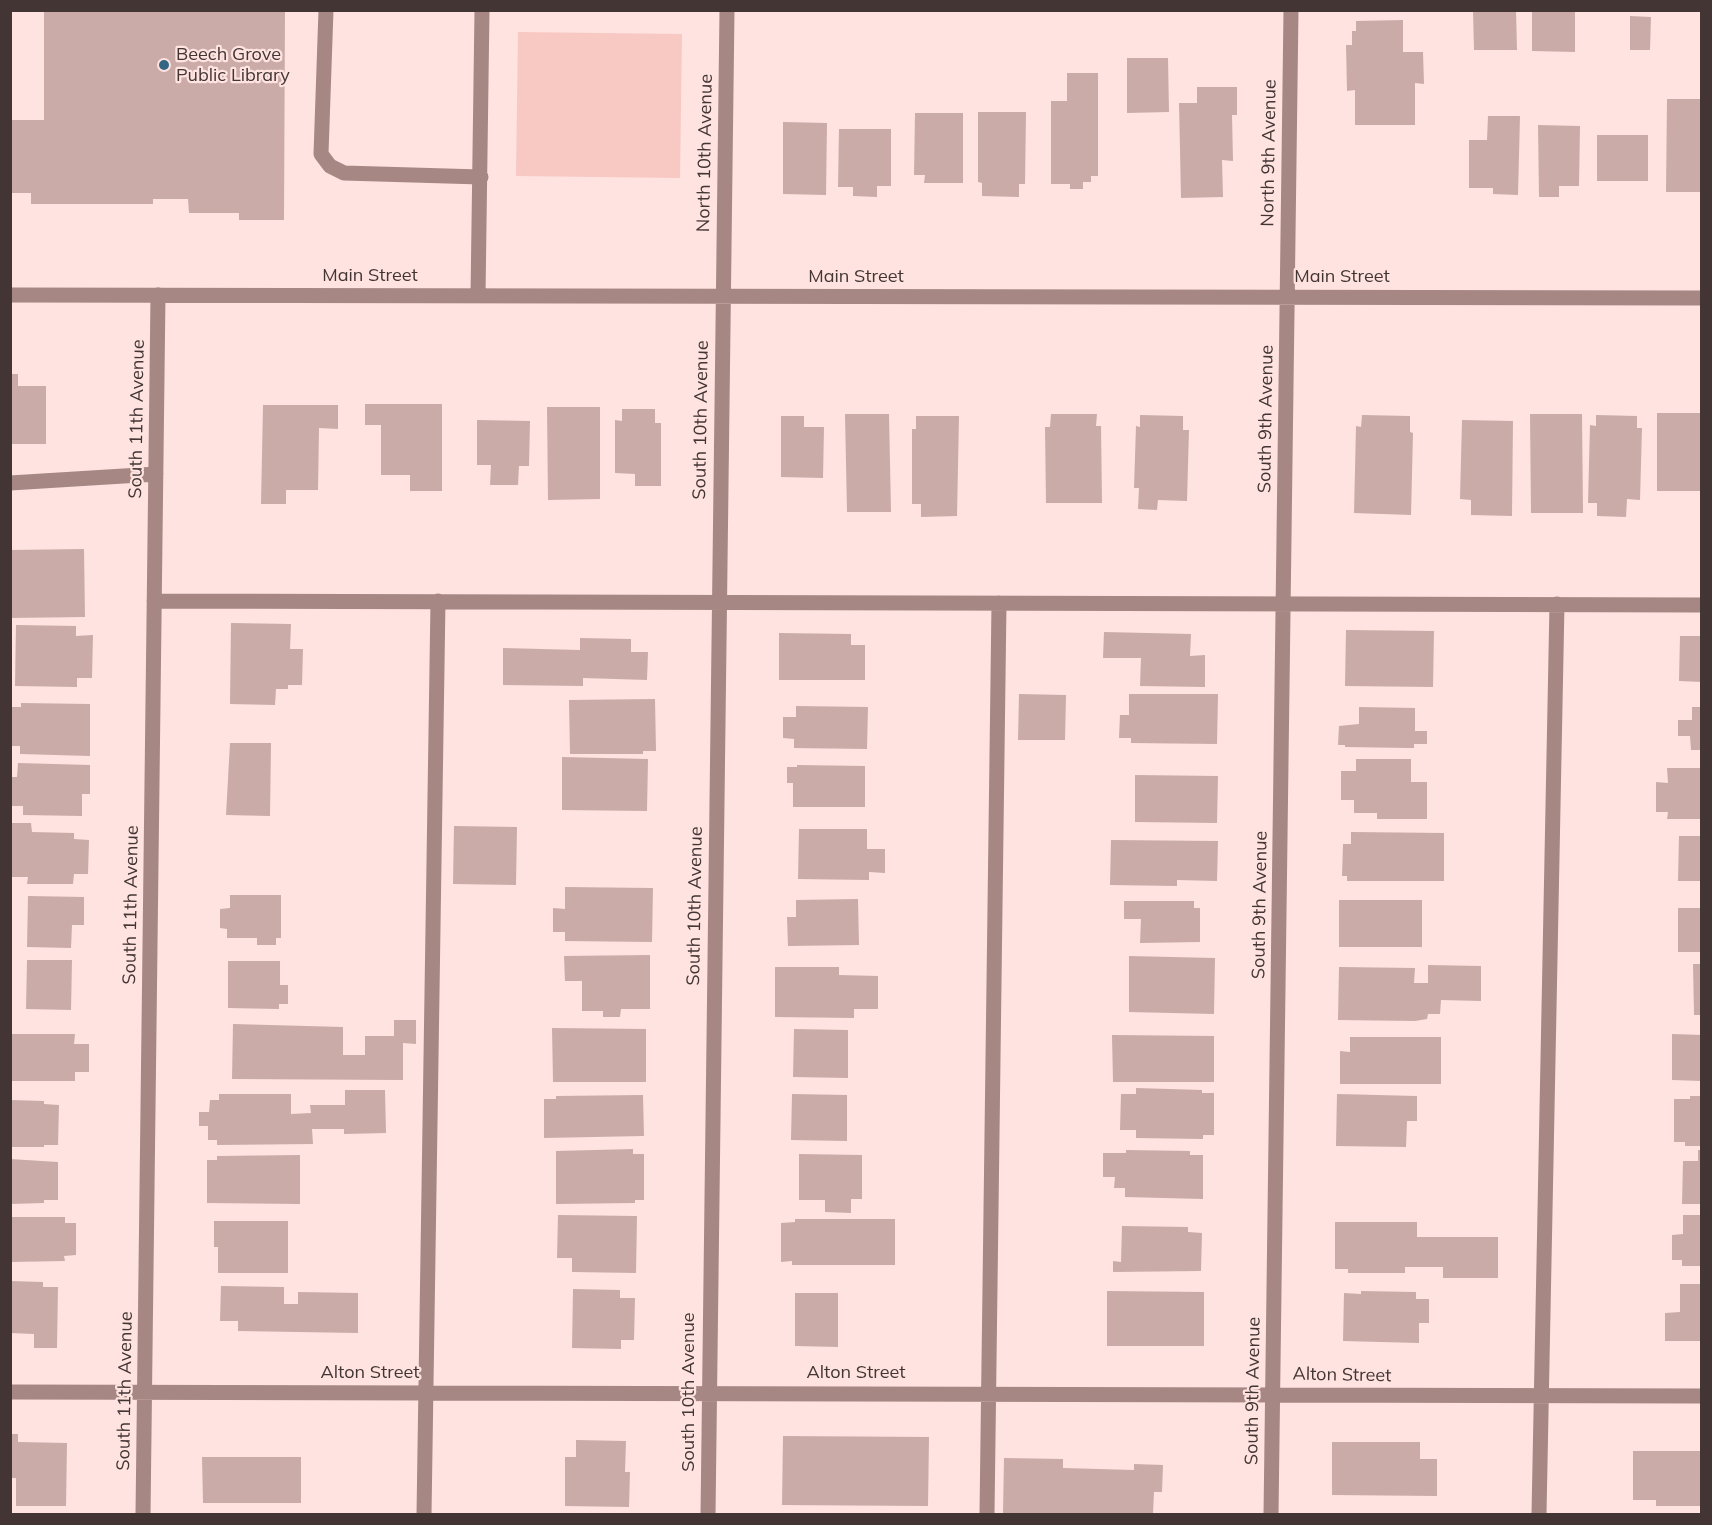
<!DOCTYPE html>
<html>
<head>
<meta charset="utf-8">
<style>
  body { margin:0 }
  #map { position:relative; width:1712px; height:1525px; overflow:hidden; background:#fee3e0; font-family:Mulish,sans-serif }
  canvas { display:block }
  .frame { position:absolute; inset:0; border:12px solid #423534; pointer-events:none }
</style>
</head>
<body>
<div id="map">
<canvas width="1712" height="1525"></canvas>
<div class="frame"></div>
</div>
<script>
const context = document.querySelector('canvas').getContext('2d');
context.lineJoin = 'round';
function paint(path, color) { context.fillStyle = color; context.fill(path, 'evenodd'); }
const poly = rows => new Path2D(rows.map(r => 'M' + r).join(''));
function strokePath(path, color, width, dash) { context.strokeStyle = color; context.lineWidth = width; context.lineCap = dash ? 'butt' : 'round'; context.setLineDash(dash || []); context.stroke(path); }
function drawText(font, color, halo, rows, align = 'center') {
  context.font = font + ' Mulish,sans-serif'; context.lineWidth = 4.5; context.setLineDash([]); context.textBaseline = 'middle'; context.strokeStyle = halo; context.fillStyle = color; for (const [text, x, y, turn = 0] of rows) {
    context.save(); context.translate(x, y); context.rotate((+turn || 0) * Math.PI / 180); context.textAlign = isNaN(turn) ? turn : align; if (halo) context.strokeText(text, 0, 0); context.fillText(text, 0, 0); context.restore();
  }
}
paint(poly([
  [518,32,682,34,680,178,516,176]
]), '#f8c8c3');
paint(poly([
  [44,10,285,10,284,220,239,220,239,213,189,213,188,199,153,199,153,204,31,204,31,193,10,193,10,120,44,120],
  [1473,10,1516,10,1517,50,1474,50],
  [1532,10,1575,10,1575,52,1532,51],
  [1630,16,1651,17,1650,50,1630,50],
  [1403,20,1403,52,1423,52,1424,84,1415,83,1415,125,1355,125,1355,90,1347,91,1346,45,1352,45,1352,31,1356,31,1356,21],
  [1127,58,1168,58,1169,112,1127,113],
  [1067,73,1098,73,1098,176,1091,176,1091,182,1083,182,1083,189,1070,189,1070,184,1051,184,1051,101,1067,101],
  [1197,87,1237,87,1237,115,1232,115,1233,161,1222,160,1223,197,1181,198,1179,103,1197,103],
  [1667,99,1702,99,1702,192,1666,192],
  [978,112,1026,112,1025,184,1019,184,1019,197,982,196,982,183,978,182],
  [915,113,963,113,963,183,924,183,925,175,914,175],
  [1488,116,1520,116,1518,195,1493,194,1493,188,1469,188,1469,140,1487,140],
  [783,122,827,123,826,195,783,194],
  [1538,125,1580,126,1579,186,1559,186,1559,197,1539,197],
  [839,129,891,129,891,186,877,186,877,197,853,196,853,187,838,187],
  [1597,135,1648,135,1648,181,1597,181],
  [10,374,18,374,18,386,46,386,46,444,10,444],
  [365,404,442,404,442,491,410,491,410,475,381,475,381,425,365,425],
  [263,405,338,405,338,429,319,428,318,490,286,490,286,504,261,504],
  [547,407,600,407,600,499,548,500],
  [622,409,655,409,655,423,661,423,661,486,635,486,635,474,615,473,615,420,622,421],
  [1657,413,1702,413,1702,491,1657,491],
  [845,414,889,414,891,512,847,512],
  [1051,414,1097,414,1096,426,1101,426,1102,503,1046,503,1045,427,1050,427],
  [1530,414,1582,414,1583,513,1531,513],
  [1140,415,1183,416,1183,430,1189,430,1187,501,1158,500,1157,510,1138,509,1139,488,1134,488,1136,426,1140,427],
  [1362,415,1410,416,1410,432,1413,433,1411,515,1354,513,1356,426,1361,427],
  [1596,415,1637,416,1637,428,1642,428,1640,500,1627,499,1626,517,1597,516,1597,503,1588,503,1590,425,1596,426],
  [781,416,804,416,804,427,824,427,823,478,781,477],
  [916,416,959,416,957,516,921,517,921,504,912,504,912,429,916,429],
  [477,420,530,421,529,466,519,466,518,485,490,485,491,465,477,465],
  [1462,420,1513,421,1512,516,1471,515,1471,500,1460,499],
  [84,549,85,617,10,618,10,550],
  [231,623,291,624,290,649,303,649,302,685,288,685,288,689,276,689,275,705,230,704],
  [16,625,76,626,76,636,93,635,92,678,77,678,77,687,15,686],
  [1346,630,1434,631,1433,687,1345,686],
  [1104,632,1191,634,1190,656,1205,655,1205,687,1140,686,1141,658,1103,658],
  [779,633,851,634,851,645,865,645,865,680,779,680],
  [1680,636,1702,636,1702,682,1679,681],
  [580,638,631,639,631,652,648,652,647,680,583,678,583,686,503,685,503,648,580,650],
  [1019,694,1066,695,1065,740,1018,740],
  [1129,694,1218,694,1217,744,1131,743,1131,738,1119,738,1120,715,1129,715],
  [655,699,656,751,643,751,643,754,570,754,569,700],
  [21,703,90,704,90,756,20,754,20,746,10,746,10,707,21,707],
  [796,706,868,707,867,749,794,748,794,739,783,738,783,717,796,717],
  [1359,707,1415,708,1415,731,1427,731,1427,744,1414,744,1414,748,1409,748,1345,747,1345,745,1338,745,1339,726,1359,724],
  [1692,707,1702,707,1702,750,1691,750,1690,736,1678,736,1678,720,1692,720],
  [230,743,271,743,270,816,226,815],
  [562,757,648,759,647,811,562,810],
  [1356,759,1411,759,1411,782,1427,782,1427,819,1377,819,1377,813,1354,813,1354,800,1341,800,1341,771,1356,771],
  [18,763,90,765,90,794,82,794,82,816,23,815,23,806,10,806,10,777,17,777],
  [797,765,865,766,865,807,793,807,793,783,787,783,787,767,797,767],
  [1667,768,1702,768,1702,819,1667,819,1668,812,1656,812,1656,782,1668,783],
  [1135,775,1218,776,1217,823,1135,822],
  [10,823,31,823,32,832,74,833,74,839,89,840,88,874,74,874,73,884,27,884,28,877,10,877],
  [454,826,517,827,516,885,453,884],
  [799,829,867,829,867,849,885,849,885,873,869,872,869,880,798,879],
  [1351,832,1444,833,1444,881,1347,881,1347,876,1342,876,1343,844,1351,844],
  [1679,836,1702,836,1702,881,1678,881],
  [1111,840,1218,841,1217,881,1177,880,1177,886,1110,885],
  [565,887,653,888,652,942,565,941,565,932,553,932,553,908,565,909],
  [230,895,281,895,281,938,276,938,276,945,257,945,257,938,227,938,227,929,220,928,220,909,230,908],
  [28,896,84,897,84,925,72,925,71,948,27,947],
  [858,899,859,945,788,946,787,917,796,917,796,900],
  [1339,900,1422,900,1422,947,1339,947],
  [1124,901,1194,901,1194,908,1200,908,1200,942,1140,943,1141,919,1124,919],
  [1678,908,1702,908,1702,952,1678,952],
  [650,955,650,1009,621,1009,620,1017,603,1017,603,1011,582,1011,582,981,565,981,564,956],
  [1129,956,1215,958,1214,1014,1129,1012],
  [27,960,72,960,71,1010,26,1009],
  [228,961,280,961,280,985,288,985,288,1004,279,1004,279,1009,228,1008],
  [1693,964,1702,964,1702,1015,1694,1015],
  [1428,965,1481,966,1481,1001,1441,1000,1440,1014,1428,1014,1427,1019,1415,1021,1338,1020,1339,967,1415,968,1414,983,1428,983],
  [775,967,839,967,839,975,878,976,878,1009,854,1009,854,1018,775,1017],
  [394,1020,416,1020,416,1044,403,1043,403,1080,232,1079,233,1024,343,1027,343,1055,365,1055,365,1036,394,1036],
  [552,1028,646,1029,646,1082,553,1082],
  [794,1029,848,1030,848,1078,793,1077],
  [10,1034,75,1034,74,1044,89,1044,89,1072,75,1072,75,1081,10,1081],
  [1672,1034,1702,1035,1702,1081,1672,1080],
  [1112,1035,1214,1036,1214,1082,1113,1082],
  [1350,1037,1441,1037,1441,1084,1340,1084,1340,1051,1350,1052],
  [1136,1088,1202,1090,1202,1093,1214,1093,1214,1135,1203,1135,1203,1139,1136,1138,1136,1130,1120,1130,1121,1094,1136,1094],
  [345,1090,385,1090,386,1133,344,1134,344,1129,312,1129,313,1144,217,1145,217,1140,208,1140,208,1126,199,1126,199,1112,209,1112,210,1100,219,1100,219,1094,291,1094,291,1114,311,1113,310,1105,345,1105],
  [792,1094,847,1095,847,1141,791,1140],
  [1337,1094,1417,1096,1417,1121,1407,1121,1406,1147,1336,1146],
  [643,1095,644,1136,544,1138,544,1099,556,1099,556,1096],
  [1690,1096,1702,1096,1702,1146,1685,1146,1685,1142,1674,1142,1674,1099,1690,1099],
  [10,1100,44,1101,44,1104,59,1105,58,1145,44,1145,44,1147,10,1147],
  [633,1149,633,1154,644,1154,644,1200,635,1200,635,1203,556,1204,556,1151],
  [1126,1150,1190,1151,1190,1155,1203,1155,1203,1199,1125,1197,1125,1188,1114,1188,1115,1177,1103,1177,1103,1153,1126,1153],
  [1698,1150,1702,1150,1702,1204,1682,1204,1683,1161,1698,1161],
  [799,1154,862,1155,862,1199,851,1199,851,1213,825,1212,825,1200,799,1200],
  [300,1155,300,1204,207,1203,207,1160,217,1160,217,1156],
  [10,1159,58,1162,58,1200,44,1200,44,1203,10,1204],
  [558,1215,637,1216,636,1273,572,1272,572,1258,557,1258],
  [1683,1215,1702,1215,1702,1266,1682,1266,1682,1260,1672,1260,1672,1235,1683,1234],
  [10,1217,65,1217,65,1223,76,1223,76,1255,64,1256,65,1261,10,1262],
  [795,1219,895,1219,895,1265,792,1265,792,1261,781,1262,781,1223,795,1222],
  [214,1221,288,1221,288,1273,218,1273,218,1247,214,1247],
  [1335,1222,1417,1222,1417,1237,1498,1237,1498,1278,1443,1278,1443,1267,1405,1267,1405,1273,1348,1273,1348,1269,1335,1269],
  [1122,1226,1188,1227,1188,1232,1202,1233,1201,1271,1113,1272,1113,1261,1121,1262],
  [10,1281,43,1282,43,1287,58,1287,57,1348,34,1348,34,1334,10,1333],
  [1680,1284,1702,1284,1702,1341,1665,1341,1665,1313,1680,1312],
  [221,1286,284,1287,284,1304,298,1304,298,1292,358,1293,358,1333,238,1331,238,1321,220,1321],
  [573,1289,620,1290,620,1298,635,1298,634,1340,621,1340,621,1349,572,1348],
  [1107,1291,1204,1292,1204,1346,1107,1346],
  [1361,1291,1416,1292,1416,1299,1429,1299,1429,1323,1419,1323,1419,1343,1343,1341,1344,1293,1361,1294],
  [795,1293,838,1293,838,1347,795,1346],
  [10,1434,18,1434,18,1442,67,1443,66,1506,16,1506,16,1478,10,1478],
  [783,1436,929,1437,928,1506,782,1505],
  [576,1440,626,1441,625,1472,630,1472,629,1507,565,1506,565,1457,576,1457],
  [1332,1442,1420,1442,1420,1459,1437,1459,1437,1496,1332,1495],
  [1633,1451,1702,1451,1702,1506,1656,1506,1656,1500,1633,1500],
  [202,1457,301,1457,301,1503,203,1503],
  [1004,1458,1063,1459,1063,1468,1134,1470,1134,1464,1163,1465,1162,1492,1154,1492,1153,1514,1003,1514]
]), '#caaba7');
strokePath(poly([
  [326,10,321,154,330,166,344,173,481,177],
  [10,295,1702,298],
  [478,296,482,10],
  [10,483,156,474],
  [154,601,1702,605],
  [10,1392,1702,1396],
  [143,1514,158,295],
  [424,1514,438,601],
  [708,1514,727,10],
  [987,1514,999,603],
  [1271,1514,1291,10],
  [1539,1514,1557,604]
]), '#a68783', 15);
for (const [x, y, r, color] of [
  [164,65,6,"#336683"]
]) { const dot = new Path2D(); dot.arc(x, y, r, 0, 2 * Math.PI); context.fillStyle = color; context.fill(dot); strokePath(dot, '#fee3e0', 2); }
drawText('18px', '#423534', '#fee3e0', [
  ["Beech Grove",176,55],
  ["Public Library",176,76]
], 'left');
drawText('18px', '#423534', '#fee3e0', [
  ["North 10th Avenue",705,153,-89],
  ["North 9th Avenue",1269,153,-89],
  ["Main Street",370,276],
  ["Main Street",856,277],
  ["Main Street",1342,277],
  ["South 11th Avenue",137,419,-89],
  ["South 9th Avenue",1266,419,-89],
  ["South 10th Avenue",701,420,-89],
  ["South 11th Avenue",131,905,-89],
  ["South 9th Avenue",1260,905,-89],
  ["South 10th Avenue",695,906,-89],
  ["Alton Street",370,1373],
  ["Alton Street",856,1373],
  ["Alton Street",1342,1375,1],
  ["South 11th Avenue",125,1391,-89],
  ["South 9th Avenue",1253,1391,-89],
  ["South 10th Avenue",689,1392,-90]
]);
</script>
</body>
</html>
